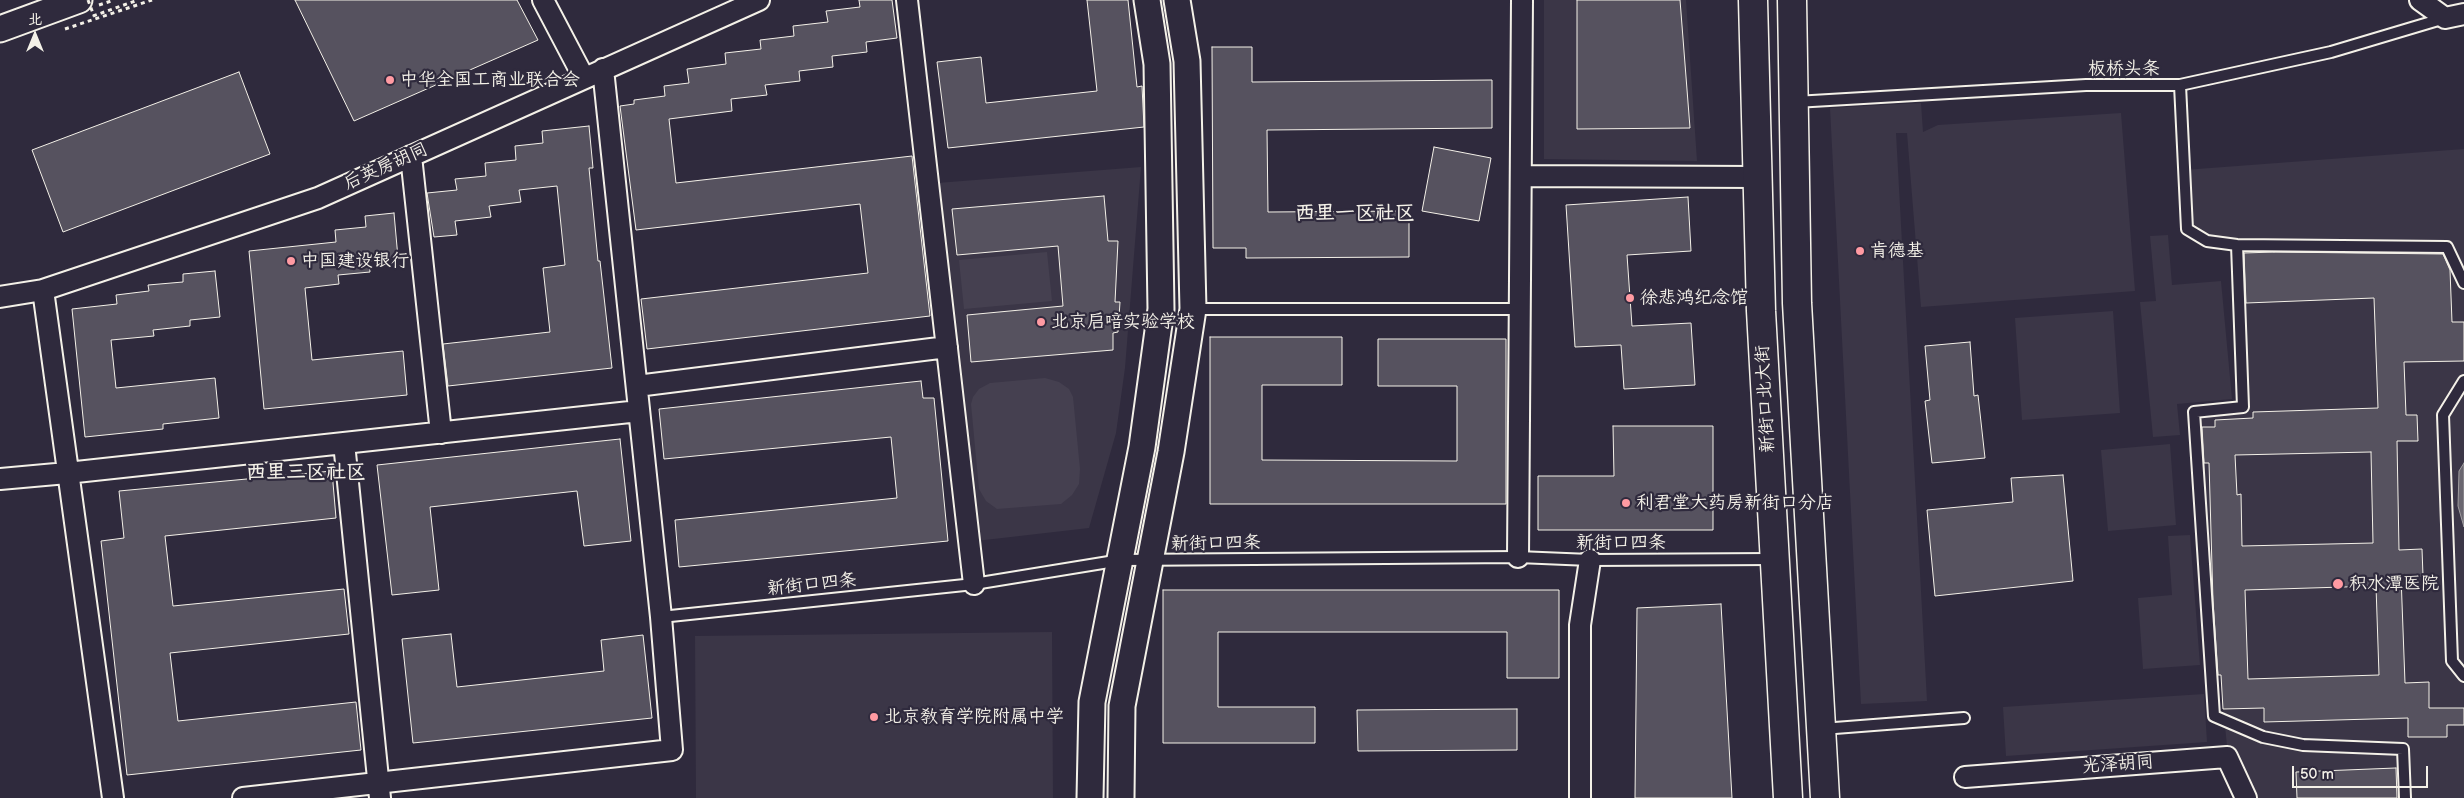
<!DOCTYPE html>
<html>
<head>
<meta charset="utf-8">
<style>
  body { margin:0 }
  #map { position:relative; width:2464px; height:798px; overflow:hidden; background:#2f2a3d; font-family:"Balsamiq Sans","LXGW WenKai TC",sans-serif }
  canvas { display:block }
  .north { position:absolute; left:10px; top:10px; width:50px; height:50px; -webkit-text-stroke:4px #2f2a3d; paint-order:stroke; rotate:0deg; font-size:14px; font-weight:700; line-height:20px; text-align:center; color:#f4f1e8 }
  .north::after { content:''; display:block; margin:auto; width:18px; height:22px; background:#f4f1e8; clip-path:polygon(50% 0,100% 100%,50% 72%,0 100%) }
  .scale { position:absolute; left:2292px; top:766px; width:136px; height:22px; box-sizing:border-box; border:2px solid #f4f1e8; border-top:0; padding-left:6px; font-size:15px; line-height:18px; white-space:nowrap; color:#f4f1e8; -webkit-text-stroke:4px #2f2a3d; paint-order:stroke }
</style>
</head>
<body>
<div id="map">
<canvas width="2464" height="798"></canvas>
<div class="north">北</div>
<div class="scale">50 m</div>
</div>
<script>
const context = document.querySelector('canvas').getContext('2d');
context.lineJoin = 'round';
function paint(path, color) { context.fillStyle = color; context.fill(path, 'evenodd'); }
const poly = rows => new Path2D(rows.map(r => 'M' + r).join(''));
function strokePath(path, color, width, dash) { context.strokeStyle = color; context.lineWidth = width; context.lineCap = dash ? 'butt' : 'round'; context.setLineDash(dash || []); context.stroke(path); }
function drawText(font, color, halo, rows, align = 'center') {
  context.font = font + ' "Balsamiq Sans","LXGW WenKai TC",sans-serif'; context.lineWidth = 4.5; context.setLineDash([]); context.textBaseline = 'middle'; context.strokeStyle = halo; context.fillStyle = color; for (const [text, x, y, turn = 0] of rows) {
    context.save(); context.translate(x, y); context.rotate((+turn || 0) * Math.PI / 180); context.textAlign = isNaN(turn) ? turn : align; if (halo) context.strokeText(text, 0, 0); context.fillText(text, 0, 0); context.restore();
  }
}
paint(poly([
  [1544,0,1686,0,1697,161,1544,159],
  [1921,103,1923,132,1938,125,2121,113,2135,291,1921,307,1907,133,1896,133,1927,701,1861,704,1830,108],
  [2464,149,2464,798,2248,798,2228,756,2194,412,2243,407,2237,245,2207,241,2187,229,2184,170],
  [1141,167,1125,368,1116,433,1089,528,976,541,937,183],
  [2168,235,2172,285,2221,281,2232,399,2177,404,2180,435,2153,437,2140,302,2156,301,2150,236],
  [2113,311,2120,413,2022,420,2015,318],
  [2170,444,2176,525,2108,531,2101,450],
  [2190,535,2200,665,2143,669,2138,598,2172,595,2168,536],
  [1052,632,1053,798,696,798,695,636],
  [2204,694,2207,742,2006,756,2003,707]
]), '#3b3647');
paint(poly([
  [1047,252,1052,301,964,309,959,260],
  [1045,378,1059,382,1069,389,1073,397,1080,469,1079,484,1072,495,1061,504,997,509,986,501,979,489,971,404,973,397,979,389,990,383]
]), '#454050');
const water = poly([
  [2464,463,2464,527,2458,506,2459,471,2464,463]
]);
paint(water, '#6a6670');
strokePath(water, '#a19ea0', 1);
const building = poly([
  [295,0,517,0,538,40,354,121,295,0],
  [859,0,892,0,897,38,866,42,867,52,832,56,833,67,799,71,800,81,765,85,767,95,731,99,732,111,669,119,676,183,912,156,930,316,647,349,641,299,868,273,860,204,636,230,620,106,634,104,634,100,665,96,664,86,689,83,687,69,726,64,725,53,761,49,760,40,794,36,793,26,828,22,826,11,860,7,859,0],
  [1087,0,1128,0,1137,87,1142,86,1144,127,948,148,937,62,981,57,986,103,1097,91,1087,0],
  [1577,0,1680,0,1690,128,1577,129,1577,0],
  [1212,47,1252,47,1252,82,1492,80,1492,128,1267,130,1268,212,1409,211,1409,257,1246,258,1246,248,1213,248,1212,47],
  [239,72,270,154,63,232,32,150,239,72],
  [589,126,593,168,589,168,598,261,600,261,612,368,448,386,443,344,550,332,543,268,565,265,557,186,519,190,521,202,489,206,491,217,455,221,457,235,434,237,427,193,457,190,455,179,486,176,485,163,516,160,515,146,543,143,542,131,589,126],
  [1434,147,1491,158,1479,221,1422,211,1434,147],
  [1104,196,1108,241,1118,241,1115,302,1120,302,1118,332,1113,333,1113,350,971,362,967,315,1063,306,1058,246,957,255,952,209,1104,196],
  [1688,197,1691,251,1627,255,1632,326,1691,323,1695,385,1624,389,1621,345,1575,347,1566,205,1688,197],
  [394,213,398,258,369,261,370,272,338,275,339,284,305,288,312,360,403,351,407,395,264,409,249,251,336,242,335,230,366,227,365,216,394,213],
  [2274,252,2443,254,2450,270,2452,322,2464,322,2464,361,2404,362,2406,415,2417,415,2418,441,2397,441,2399,550,2422,549,2423,576,2401,576,2405,683,2429,682,2429,708,2464,708,2464,725,2447,725,2447,737,2408,737,2408,718,2264,722,2264,708,2223,709,2221,675,2218,675,2213,601,2209,463,2204,463,2202,427,2215,427,2215,420,2253,418,2253,412,2378,408,2374,298,2246,303,2244,253,2274,252],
  [2371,452,2373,543,2242,546,2241,494,2237,495,2235,455,2371,452],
  [2376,586,2379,675,2248,679,2245,590,2376,586],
  [215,271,220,317,190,320,190,326,153,330,154,336,111,340,116,388,215,378,219,418,163,424,163,429,85,437,72,309,117,304,116,295,149,291,148,285,183,282,183,274,215,271],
  [1210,337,1342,337,1342,385,1262,385,1262,460,1457,461,1457,386,1378,386,1378,339,1506,339,1506,504,1210,504,1210,337],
  [1970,342,1974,396,1978,395,1985,458,1932,463,1925,401,1930,400,1925,346,1970,342],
  [921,381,923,398,934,398,948,541,679,567,675,520,897,498,891,437,664,459,659,409,921,381],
  [1613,426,1713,426,1713,530,1538,530,1538,476,1614,476,1613,426],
  [620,439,631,541,584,546,577,491,430,507,439,590,392,595,377,465,620,439],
  [332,471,336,518,165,536,173,606,344,589,349,634,170,653,178,721,356,702,361,750,127,775,101,541,124,538,119,491,332,471],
  [2063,475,2073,581,1935,596,1927,510,2013,502,2011,478,2063,475],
  [1163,590,1559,590,1559,678,1507,678,1507,632,1218,632,1218,707,1315,707,1315,743,1163,743,1163,590],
  [1721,604,1732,798,1635,798,1637,608,1721,604],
  [451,634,457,687,604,671,601,640,643,635,652,718,413,743,402,639,451,634],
  [1517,709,1517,750,1358,751,1357,710,1517,709],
  [2396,768,2397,798,2297,798,2296,772,2396,768]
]);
paint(building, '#56525f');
strokePath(building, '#f4f1e8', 1);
const service = poly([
  [2180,85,2187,229,2207,241,2237,245,2447,247,2464,283],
  [1795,102,2086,85,2180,85,2331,52,2445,18],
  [2237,245,2243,407,2194,412,2214,716,2263,737,2303,745,2403,749,2405,798],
  [1194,309,1520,309],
  [2464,381,2443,415,2452,661,2464,676],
  [661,617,974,584,1121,560,1518,557,1590,560,1773,559],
  [1822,729,1964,718]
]);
const minor = poly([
  [543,0,584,78],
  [907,0,974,584],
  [2420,0,2445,18,2464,14],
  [411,156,441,433],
  [1521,176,1757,177],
  [43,290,113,798],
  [0,297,43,290,318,198,759,0],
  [637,386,947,347],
  [344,443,380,798],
  [0,479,67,473,639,411],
  [1518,557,1522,0],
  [1965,777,2227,757,2246,798],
  [243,798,672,750,661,617,603,69],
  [1580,798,1580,625,1590,560]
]);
const tertiary = poly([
  [0,29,79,0],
  [1090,798,1092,702,1142,447,1161,309,1157,64,1147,0],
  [1121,798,1122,706,1171,452,1193,309,1187,61,1177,0]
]);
const primary = poly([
  [1753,0,1761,311,1788,798],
  [1792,0,1797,303,1825,798]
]);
strokePath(service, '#f4f1e8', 14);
strokePath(minor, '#f4f1e8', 24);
strokePath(tertiary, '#f4f1e8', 29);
strokePath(primary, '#f4f1e8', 31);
strokePath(poly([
  [99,5,114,0],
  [93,16,138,0],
  [65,29,152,0]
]), '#f4f1e8', 3, [4, 4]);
strokePath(service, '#2f2a3d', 10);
strokePath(minor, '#2f2a3d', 20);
strokePath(tertiary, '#2f2a3d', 25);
strokePath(primary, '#2f2a3d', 28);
strokePath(poly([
  [88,0,94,16]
]), '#f4f1e8', 3, [4, 4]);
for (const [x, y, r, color] of [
  [390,80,5,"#ff9aa2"],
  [1860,251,5,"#ff9aa2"],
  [291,261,5,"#ff9aa2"],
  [1630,298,5,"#ff9aa2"],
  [1041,322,5,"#ff9aa2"],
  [1626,503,5,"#ff9aa2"],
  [2338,584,6,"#ff9aa2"],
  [874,717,5,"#ff9aa2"]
]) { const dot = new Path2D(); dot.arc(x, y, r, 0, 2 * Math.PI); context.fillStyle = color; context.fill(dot); strokePath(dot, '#2f2a3d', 2); }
drawText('18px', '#f4f1e8', '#2f2a3d', [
  ["板桥头条",2124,69],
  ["后英房胡同",386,167,-24],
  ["新街口北大街",1766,399,-93],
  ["新街口四条",1621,543],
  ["新街口四条",1216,544,-1],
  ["新街口四条",812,585,-6],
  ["光泽胡同",2118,765,-4]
]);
drawText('18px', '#f4f1e8', '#2f2a3d', [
  ["中华全国工商业联合会",400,80],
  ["肯德基",1870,251],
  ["中国建设银行",301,261],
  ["徐悲鸿纪念馆",1640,298],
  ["北京启喑实验学校",1051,322],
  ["利君堂大药房新街口分店",1636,503],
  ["积水潭医院",2349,584],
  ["北京教育学院附属中学",884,717]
], 'left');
drawText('bold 20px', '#f4f1e8', '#2f2a3d', [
  ["西里一区社区",1355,214],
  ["西里三区社区",306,473]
]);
</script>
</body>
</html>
